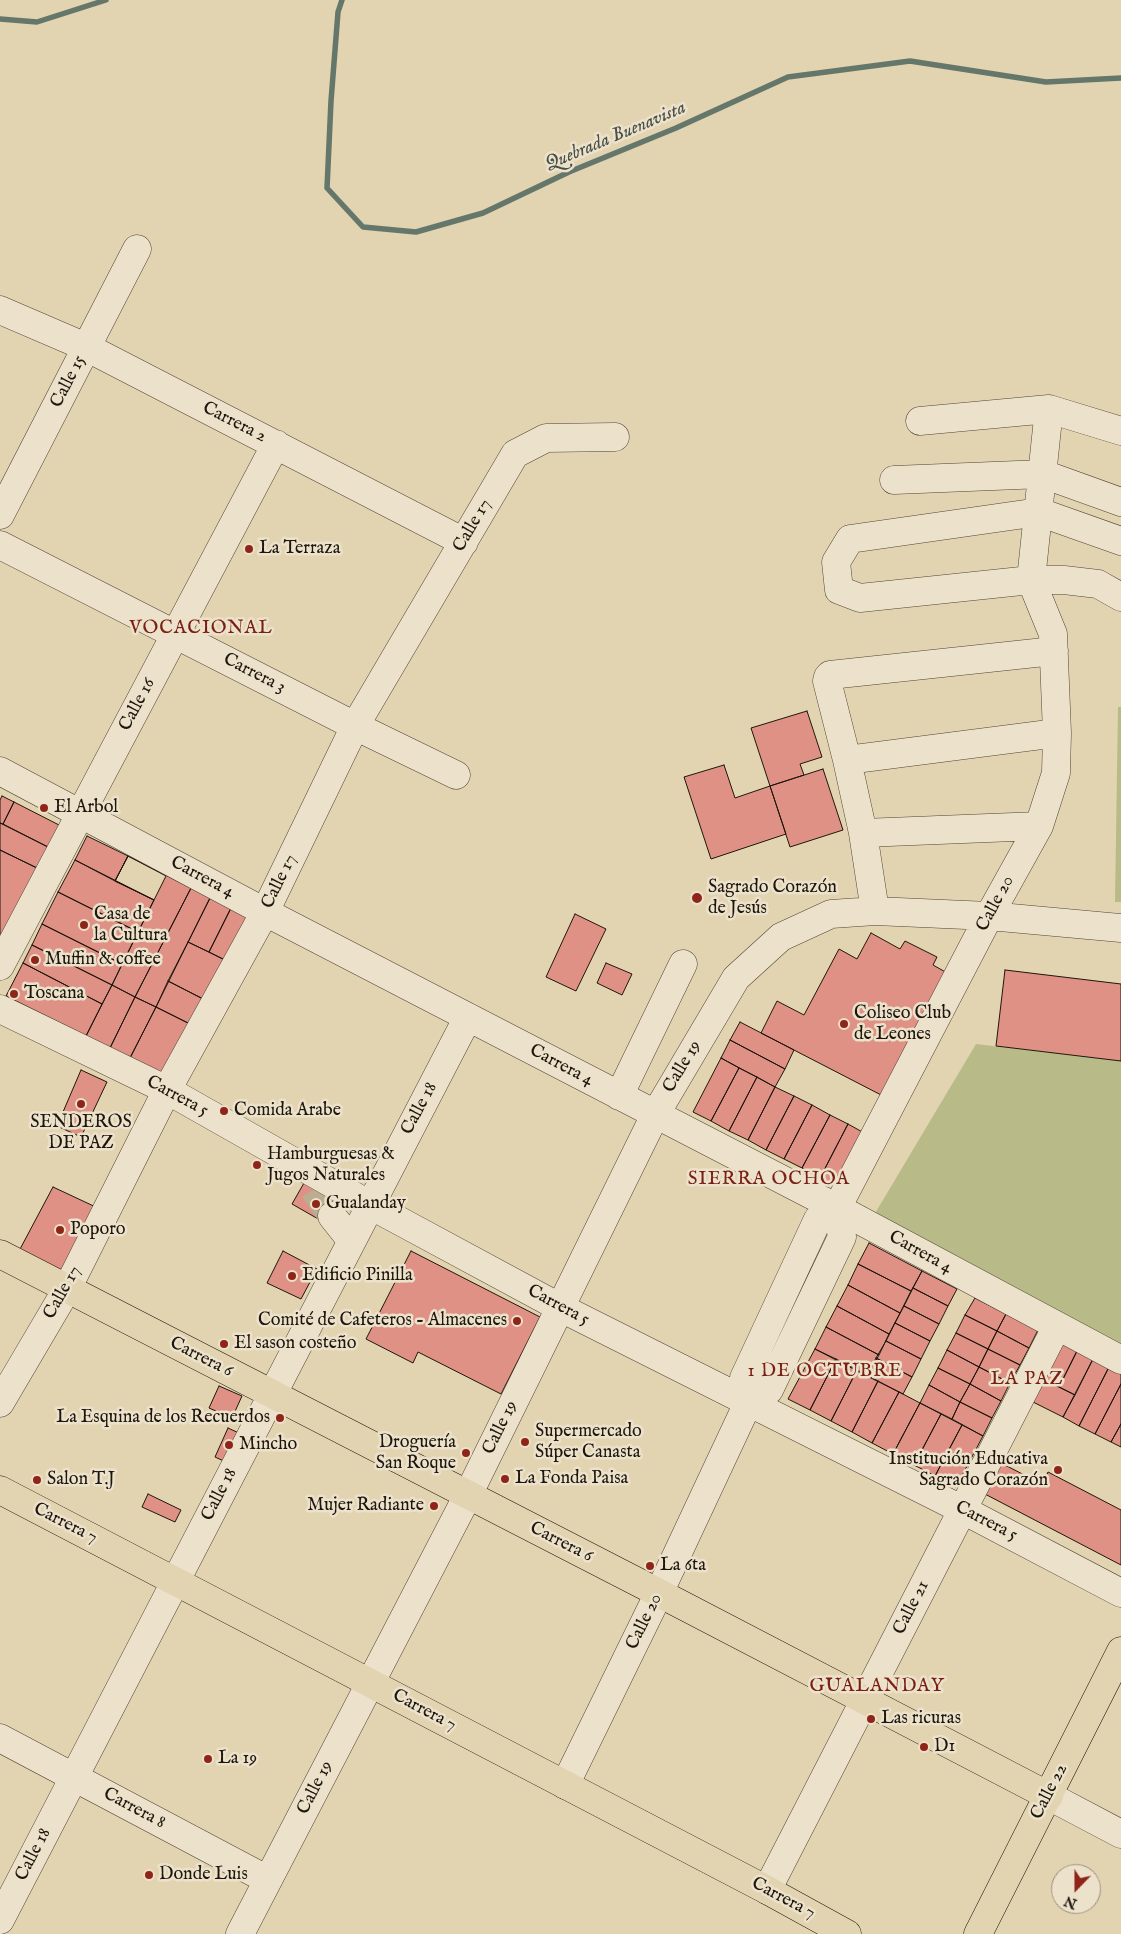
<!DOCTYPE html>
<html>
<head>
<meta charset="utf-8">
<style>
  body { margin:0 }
  #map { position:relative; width:1121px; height:1934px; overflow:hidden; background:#e2d3b1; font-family:"IM FELL English",serif }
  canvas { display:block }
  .north { position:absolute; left:1051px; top:1864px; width:50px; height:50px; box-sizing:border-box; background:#ece2cc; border:1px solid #9a907f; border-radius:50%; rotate:202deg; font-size:14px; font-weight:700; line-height:20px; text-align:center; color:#1e160c }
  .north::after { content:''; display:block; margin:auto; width:18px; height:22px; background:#8f2418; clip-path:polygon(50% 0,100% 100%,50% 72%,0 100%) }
</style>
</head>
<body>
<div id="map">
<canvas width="1121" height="1934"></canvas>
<div class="north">N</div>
</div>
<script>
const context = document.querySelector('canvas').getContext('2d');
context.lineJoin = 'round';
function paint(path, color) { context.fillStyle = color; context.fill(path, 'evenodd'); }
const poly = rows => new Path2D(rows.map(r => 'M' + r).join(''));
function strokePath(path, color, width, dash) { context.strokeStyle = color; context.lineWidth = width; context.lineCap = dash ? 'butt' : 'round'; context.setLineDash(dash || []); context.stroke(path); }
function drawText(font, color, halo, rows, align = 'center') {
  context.font = font + ' "IM FELL English",serif'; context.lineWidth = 5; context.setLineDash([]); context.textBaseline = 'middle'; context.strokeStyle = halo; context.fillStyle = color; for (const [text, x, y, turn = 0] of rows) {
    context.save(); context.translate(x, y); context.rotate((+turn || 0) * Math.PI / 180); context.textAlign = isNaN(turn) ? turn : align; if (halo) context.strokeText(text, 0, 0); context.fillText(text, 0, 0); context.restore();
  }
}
paint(poly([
  [1118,707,1121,707,1121,902,1115,902],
  [976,1044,1121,1061,1121,1344,874,1215]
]), '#b8bb88');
strokePath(poly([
  [342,0,338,12,331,101,327,188,363,227,416,232,483,213,569,172,676,128,788,77,910,61,1046,82,1121,78],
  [0,19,37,22,106,0]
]), '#65776b', 5.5);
const building = poly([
  [807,711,822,757,800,764,804,775,770,786,751,728,807,711],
  [724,765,735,798,770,786,786,834,711,859,684,777,724,765],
  [823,769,843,830,790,847,770,786,823,769],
  [2,796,14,802,3,824,0,823,0,800,2,796],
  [14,802,59,825,48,847,3,824,14,802],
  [0,823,48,847,37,868,0,850,0,823],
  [87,836,128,856,115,881,75,860,87,836],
  [0,850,37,868,0,941,0,850],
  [128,856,191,888,135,997,112,985,154,900,115,881,128,856],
  [128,856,166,876,154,900,115,881,128,856],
  [75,860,154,900,138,932,58,892,75,860],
  [191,888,210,898,156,1007,135,997,191,888],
  [58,892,138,932,122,964,42,924,58,892],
  [210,898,231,908,209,952,188,942,210,898],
  [231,908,249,918,227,961,209,952,231,908],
  [575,914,606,929,576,991,546,977,575,914],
  [42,924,122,964,112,985,32,945,42,924],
  [871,933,900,949,905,941,937,957,933,965,949,974,885,1097,761,1033,777,1001,804,1015,839,949,857,959,871,933],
  [188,942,227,961,207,1001,168,981,188,942],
  [32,945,112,985,102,1004,23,963,32,945],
  [23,963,102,1004,86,1036,6,996,23,963],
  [606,963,632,974,622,995,597,983,606,963],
  [1005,970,1121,984,1121,1061,996,1046,1005,970],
  [168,981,207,1001,194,1026,156,1007,168,981],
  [112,985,135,997,110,1048,86,1036,112,985],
  [135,997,156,1007,130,1058,110,1048,135,997],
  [156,1007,194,1026,168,1078,130,1058,156,1007],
  [740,1022,794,1050,785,1069,730,1040,740,1022],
  [730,1040,785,1069,775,1087,721,1058,730,1040],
  [721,1058,739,1068,711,1121,693,1112,721,1058],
  [739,1068,757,1077,729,1131,711,1121,739,1068],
  [81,1070,107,1082,81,1137,57,1126,81,1070],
  [757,1077,775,1087,748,1140,729,1131,757,1077],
  [775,1087,794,1096,766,1150,748,1140,775,1087],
  [794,1096,812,1105,784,1159,766,1150,794,1096],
  [812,1105,830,1115,802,1168,784,1159,812,1105],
  [830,1115,848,1124,820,1178,802,1168,830,1115],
  [848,1124,866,1134,838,1187,820,1178,848,1124],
  [304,1183,339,1203,327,1224,292,1204,304,1183],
  [53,1187,100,1209,65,1273,19,1251,53,1187],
  [869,1243,922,1271,911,1291,858,1264,869,1243],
  [283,1251,317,1269,301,1299,267,1283,283,1251],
  [411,1251,540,1317,501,1394,418,1352,413,1363,366,1339,411,1251],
  [858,1264,911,1291,900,1313,848,1285,858,1264],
  [922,1271,957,1289,948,1306,913,1288,922,1271],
  [848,1285,900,1313,889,1334,837,1306,848,1285],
  [913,1288,948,1306,939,1324,904,1306,913,1288],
  [975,1298,1006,1314,997,1331,965,1315,975,1298],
  [837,1306,889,1334,879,1355,826,1327,837,1306],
  [904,1306,939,1324,930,1341,895,1323,904,1306],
  [1006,1314,1038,1330,1029,1348,997,1331,1006,1314],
  [965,1315,997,1331,988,1349,956,1333,965,1315],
  [895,1323,930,1341,921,1359,886,1341,895,1323],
  [826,1327,879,1355,867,1376,815,1349,826,1327],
  [997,1331,1029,1348,1020,1365,988,1349,997,1331],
  [956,1333,988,1349,979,1367,947,1350,956,1333],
  [886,1341,921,1359,912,1377,876,1358,886,1341],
  [1061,1342,1077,1351,1059,1387,1043,1379,1061,1342],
  [815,1349,836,1359,810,1410,788,1399,815,1349],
  [988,1349,1020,1365,1010,1383,979,1367,988,1349],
  [947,1350,979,1367,970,1384,938,1368,947,1350],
  [1077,1351,1093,1359,1075,1395,1059,1387,1077,1351],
  [876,1358,912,1377,903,1394,867,1376,876,1358],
  [836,1359,857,1370,831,1421,810,1410,836,1359],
  [1093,1359,1109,1367,1079,1426,1063,1417,1093,1359],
  [979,1367,1010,1383,1001,1401,970,1384,979,1367],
  [1109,1367,1121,1373,1121,1384,1095,1434,1079,1426,1109,1367],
  [938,1368,970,1384,960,1402,929,1385,938,1368],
  [857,1370,878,1381,852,1432,831,1421,857,1370],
  [1043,1379,1075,1395,1063,1417,1031,1401,1043,1379],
  [878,1381,899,1392,872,1443,852,1432,878,1381],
  [970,1384,1001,1401,992,1418,960,1402,970,1384],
  [1121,1384,1121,1424,1111,1442,1095,1434,1121,1384],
  [929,1385,960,1402,952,1419,920,1403,929,1385],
  [219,1386,242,1396,232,1418,209,1408,219,1386],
  [899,1392,920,1403,893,1454,872,1443,899,1392],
  [960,1402,992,1418,983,1436,952,1419,960,1402],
  [920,1403,941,1414,914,1465,893,1454,920,1403],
  [941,1414,962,1425,935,1476,914,1465,941,1414],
  [1121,1424,1121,1447,1111,1442,1121,1424],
  [962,1425,983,1436,956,1487,935,1476,962,1425],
  [228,1428,241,1434,228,1463,215,1457,228,1428],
  [999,1462,1042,1484,1048,1472,1121,1510,1121,1565,983,1493,999,1462],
  [148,1494,181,1510,175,1522,142,1507,148,1494]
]);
paint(building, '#e09186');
strokePath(building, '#1e160c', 1);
strokePath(poly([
  [314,1189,332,1216]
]), '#bbad90', 28, [28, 14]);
const minor = poly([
  [0,310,86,347,464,542],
  [920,421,1049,409],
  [1121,431,1049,409,1031,580,1064,580,1098,584,1121,597],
  [894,480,1043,474,1121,502],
  [0,515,137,249],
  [0,545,355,726,456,775],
  [847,760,1057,733],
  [0,771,265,912,837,1208,1121,1360],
  [863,833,1039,826],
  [875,911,863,833,847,760,827,681,828,677,830,675,1054,651],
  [0,966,276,444],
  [0,1009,167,1090,370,1205,561,1308,963,1510,1121,1593],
  [619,1096,683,964],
  [332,1216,351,1240],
  [0,1403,67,1289,167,1090,265,912,355,726,515,454,546,438,615,437],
  [748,1403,769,1390,842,1237,837,1208],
  [0,1738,268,1880],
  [565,1785,659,1593,748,1403,744,1378,818,1219,837,1208,989,916,1039,826,1056,773,1057,733,1053,634,1031,580,860,598,839,590,836,562,850,539,1039,512,1121,541],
  [1049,1796,1121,1834],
  [767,1890,1057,1326],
  [0,1920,468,1017],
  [240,1934,468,1495,655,1115,736,978,781,937,831,914,875,911,989,916,1121,928]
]);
const major = poly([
  [0,1254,659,1593,1049,1796],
  [0,1490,767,1890,847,1934],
  [978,1934,1121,1651]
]);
strokePath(minor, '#4f4535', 29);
strokePath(major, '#1e160c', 29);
strokePath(minor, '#ece2cc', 28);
strokePath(major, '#e2d3b1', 28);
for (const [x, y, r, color] of [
  [249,549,5,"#8f2418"],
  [44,808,5,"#8f2418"],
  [697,898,6,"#8f2418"],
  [84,925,5,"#8f2418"],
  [35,960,5,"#8f2418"],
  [14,994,5,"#8f2418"],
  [844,1024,5,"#8f2418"],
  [81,1104,5,"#8f2418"],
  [224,1111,5,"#8f2418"],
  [257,1165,5,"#8f2418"],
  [316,1204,5,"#8f2418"],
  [60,1230,5,"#8f2418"],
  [292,1276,5,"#8f2418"],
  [517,1321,5,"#8f2418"],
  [224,1344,5,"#8f2418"],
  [280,1418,5,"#8f2418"],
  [525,1442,5,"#8f2418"],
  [229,1445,5,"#8f2418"],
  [466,1453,5,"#8f2418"],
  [1058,1470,5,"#8f2418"],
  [505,1479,5,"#8f2418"],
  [37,1480,5,"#8f2418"],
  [434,1506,5,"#8f2418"],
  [650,1566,5,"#8f2418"],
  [871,1719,5,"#8f2418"],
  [924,1747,5,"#8f2418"],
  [208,1759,5,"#8f2418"],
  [149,1875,5,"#8f2418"]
]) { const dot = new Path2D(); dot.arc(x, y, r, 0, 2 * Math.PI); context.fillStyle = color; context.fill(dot); strokePath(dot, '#ece2cc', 2); }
drawText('18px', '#1e160c', '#ece2cc', [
  ["Calle 15",69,382,-63],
  ["Carrera 2",234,423,27],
  ["Calle 17",473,526,-60],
  ["Carrera 3",254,674,27],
  ["Calle 16",138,705,-62],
  ["Carrera 4",202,878,28],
  ["Calle 17",280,882,-64],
  ["Calle 20",996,904,-62],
  ["Carrera 4",561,1066,28],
  ["Calle 19",683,1067,-59],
  ["Carrera 5",177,1097,28],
  ["Calle 18",420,1109,-62],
  ["Carrera 4",920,1253,29],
  ["Calle 17",63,1293,-61],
  ["Carrera 5",558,1306,28],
  ["Carrera 6",201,1358,27],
  ["Calle 19",501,1428,-64],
  ["Calle 18",220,1495,-63],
  ["Carrera 5",986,1522,27],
  ["Carrera 7",65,1524,27],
  ["Carrera 6",561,1543,27],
  ["Calle 21",912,1608,-63],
  ["Calle 20",645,1622,-64],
  ["Carrera 7",424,1711,28],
  ["Calle 19",316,1788,-63],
  ["Calle 22",1050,1792,-63],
  ["Carrera 8",134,1809,28],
  ["Calle 18",34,1855,-63],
  ["Carrera 7",783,1899,28]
]);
drawText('18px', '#1e160c', '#ece2cc', [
  ["La Terraza",259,549],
  ["El Arbol",54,808],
  ["Sagrado Corazón",708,888],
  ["de Jesús",708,909],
  ["Casa de",94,915],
  ["la Cultura",94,936],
  ["Muffin & coffee",45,960],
  ["Toscana",24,994],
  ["Coliseo Club",854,1014],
  ["de Leones",854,1035],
  ["Comida Arabe",234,1111],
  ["SENDEROS",81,1123,"center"],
  ["DE PAZ",81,1144,"center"],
  ["Hamburguesas &",267,1155],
  ["Jugos Naturales",267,1176],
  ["Gualanday",326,1204],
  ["Poporo",70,1230],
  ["Edificio Pinilla",302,1276],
  ["Comité de Cafeteros - Almacenes",507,1321,"right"],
  ["El sason costeño",234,1344],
  ["La Esquina de los Recuerdos",270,1418,"right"],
  ["Supermercado",535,1432],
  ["Súper Canasta",535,1453],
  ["Droguería",456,1443,"right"],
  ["San Roque",456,1464,"right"],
  ["Mincho",239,1445],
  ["Institución Educativa",1048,1460,"right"],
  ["Sagrado Corazón",1048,1481,"right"],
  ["La Fonda Paisa",515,1479],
  ["Salon T.J",47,1480],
  ["Mujer Radiante",424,1506,"right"],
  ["La 6ta",660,1566],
  ["Las ricuras",881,1719],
  ["D1",934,1747],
  ["La 19",218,1759],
  ["Donde Luis",159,1875]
], 'left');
drawText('italic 19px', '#484f44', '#ece2cc', [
  ["Quebrada Buenavista",616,137,-23]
]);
context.letterSpacing = '1px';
drawText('19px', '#7a1f14', '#ece2cc', [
  ["VOCACIONAL",201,629],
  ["SIERRA OCHOA",769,1180],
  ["1 DE OCTUBRE",825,1372],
  ["LA PAZ",1027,1380],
  ["GUALANDAY",877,1687]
]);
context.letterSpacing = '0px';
</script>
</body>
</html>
